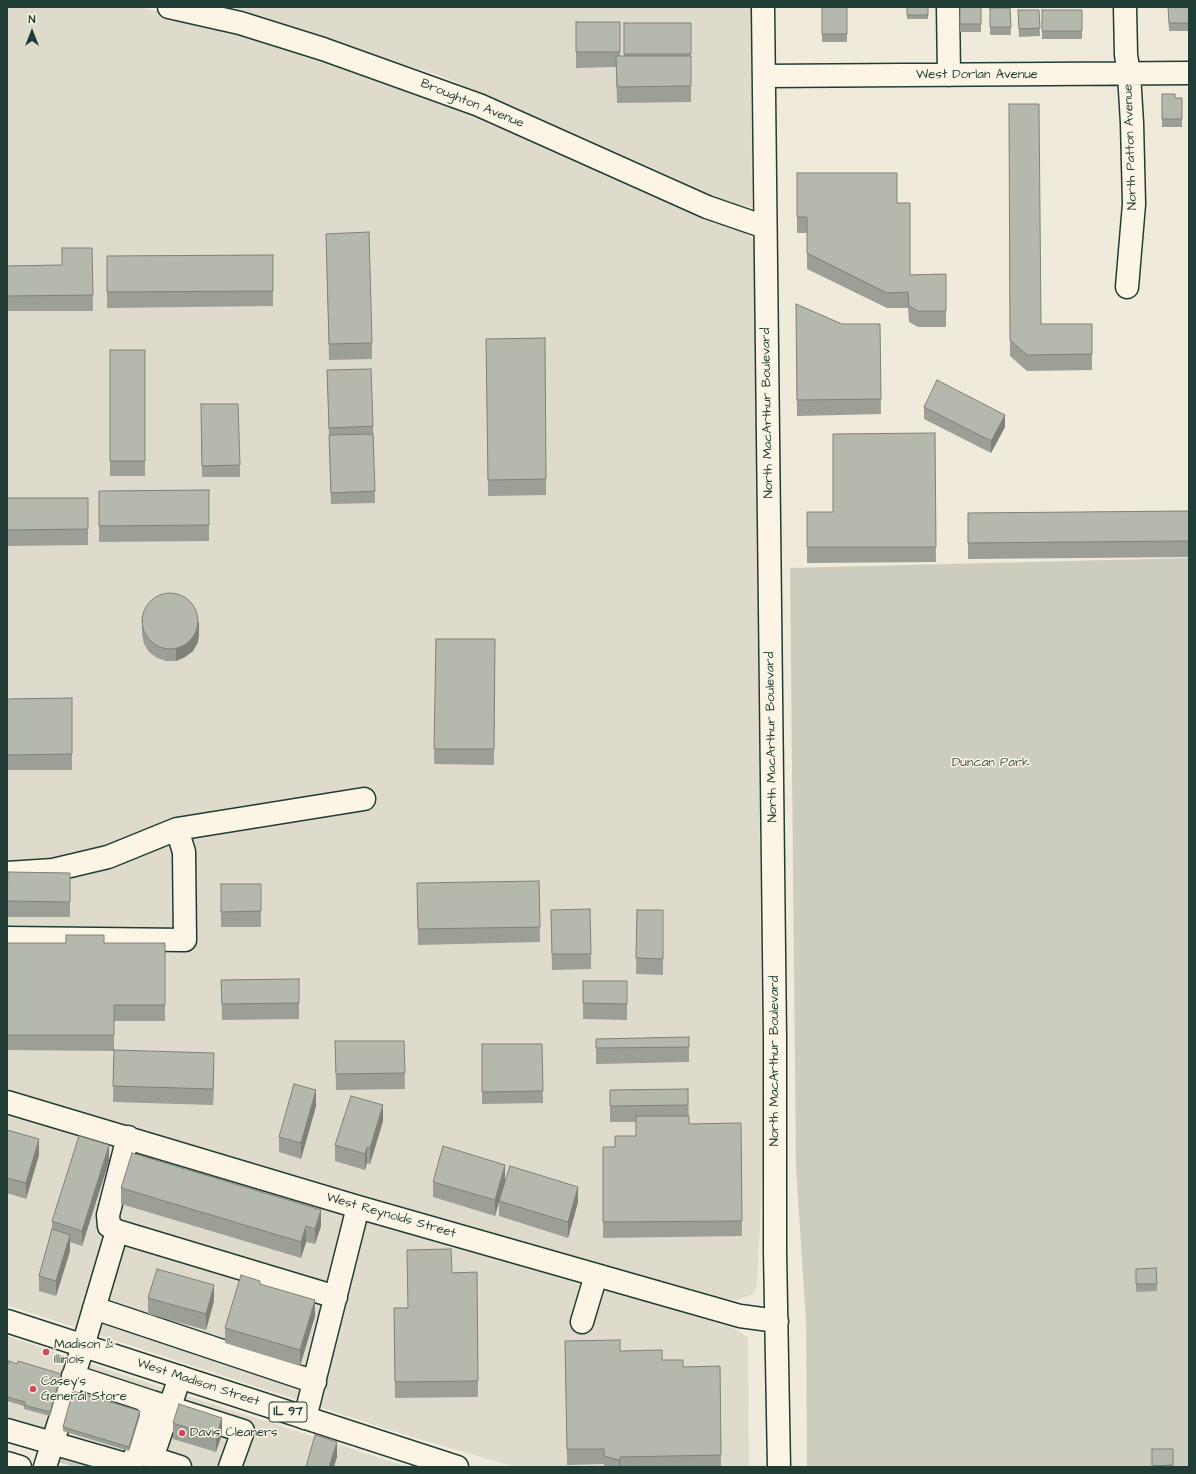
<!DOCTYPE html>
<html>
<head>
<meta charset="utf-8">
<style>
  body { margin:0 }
  #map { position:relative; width:1196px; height:1474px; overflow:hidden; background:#efeada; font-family:"Architects Daughter",sans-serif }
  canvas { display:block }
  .frame { position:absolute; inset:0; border:8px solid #1f3d34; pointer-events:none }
  .north { position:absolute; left:12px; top:12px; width:40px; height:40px; -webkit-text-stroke:3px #fcf5e5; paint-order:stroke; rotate:0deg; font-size:11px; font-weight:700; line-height:16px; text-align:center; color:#1f3d34 }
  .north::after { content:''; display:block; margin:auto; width:14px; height:18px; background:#1f3d34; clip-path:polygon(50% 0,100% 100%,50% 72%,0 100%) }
</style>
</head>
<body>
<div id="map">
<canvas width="1196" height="1474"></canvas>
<div class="frame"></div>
<div class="north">N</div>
</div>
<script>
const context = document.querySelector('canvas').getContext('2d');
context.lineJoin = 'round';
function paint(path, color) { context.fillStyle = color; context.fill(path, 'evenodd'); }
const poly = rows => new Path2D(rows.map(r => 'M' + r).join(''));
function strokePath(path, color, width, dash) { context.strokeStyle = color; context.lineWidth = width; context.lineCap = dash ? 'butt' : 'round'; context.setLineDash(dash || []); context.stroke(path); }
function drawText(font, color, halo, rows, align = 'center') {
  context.font = font + ' "Architects Daughter",sans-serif'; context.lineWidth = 3; context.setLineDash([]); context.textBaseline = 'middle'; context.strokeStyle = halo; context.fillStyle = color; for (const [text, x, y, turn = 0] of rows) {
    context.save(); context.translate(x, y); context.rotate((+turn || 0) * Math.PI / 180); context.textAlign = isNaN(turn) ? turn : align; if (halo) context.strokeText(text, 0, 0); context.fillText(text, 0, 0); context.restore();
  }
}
paint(poly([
  [7,7,138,7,241,32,295,49,498,122,661,200,747,233,753,240,754,249,763,1160,757,1285,753,1294,738,1300,727,1299,484,1231,81,1111,7,1091],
  [220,7,751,7,752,207,727,203,662,172,441,76],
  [7,1113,622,1293,734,1328,748,1338,749,1467,515,1467,396,1432,7,1305],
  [7,1336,193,1398,408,1467,108,1467,7,1436]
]), '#dedbcc');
paint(poly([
  [1189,558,1189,1467,807,1467,806,1322,796,1166,790,568],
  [51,1453,95,1467,74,1467,55,1461]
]), '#cccdbf');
const minor = poly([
  [169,7,240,23,323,49,479,105,707,207,765,227],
  [763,7,775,1037,775,1252,779,1467],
  [948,7,949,75],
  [1125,7,1126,55,1129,74,1132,123,1134,204,1127,287],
  [764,76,1189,73],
  [7,873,53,870,108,857,177,829,364,799],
  [7,938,185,940,184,852,177,829],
  [7,1102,358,1207,740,1316,777,1321],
  [117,1231,336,1297],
  [94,1308,315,1382],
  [582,1322,596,1275],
  [152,1402,243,1431,230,1467],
  [305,1418,358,1207],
  [7,1430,132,1466,152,1402,73,1376],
  [45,1467,83,1346,117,1231,109,1226,108,1215,128,1137],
  [180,1467,152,1458,180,1377]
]);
const major = poly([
  [7,1321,457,1467],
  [7,1463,20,1467]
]);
strokePath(minor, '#1f3d34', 25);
strokePath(major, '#1f3d34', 25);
strokePath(minor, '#fcf5e5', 22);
strokePath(major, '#fcf5e5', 22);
paint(poly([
  [822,7,847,7,847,42,822,42],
  [907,7,928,7,928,19,907,19],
  [960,7,981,7,981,32,960,32],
  [1168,7,1189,7,1189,31,1169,31],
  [990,8,1010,8,1011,35,990,35],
  [1018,10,1039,10,1040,36,1019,37],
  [1042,10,1082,10,1082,39,1042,39],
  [576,22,620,22,620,56,624,56,624,23,691,23,691,102,617,103,616,67,576,68],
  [1162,94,1175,98,1182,98,1182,127,1162,127],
  [1009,104,1041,324,1092,324,1092,370,1027,371,1010,356],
  [797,173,897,203,910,275,946,274,946,327,918,327,909,322,908,308,887,308,807,269,807,233,797,233],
  [326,234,372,343,372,359,329,360],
  [92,248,93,311,7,311,7,266,62,265],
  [273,255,273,306,107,308,107,256],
  [796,304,842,324,880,324,881,414,797,416],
  [545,338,546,495,488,496,486,339],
  [110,350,145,350,145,476,110,476],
  [327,370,373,426,375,503,331,504],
  [924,407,1005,427,991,453,924,419],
  [201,416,240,465,240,477,202,477],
  [935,433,936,562,807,563,807,512,833,512],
  [209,490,209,541,99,542,99,491],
  [7,498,88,498,88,545,7,546],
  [1189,511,1189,557,968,559,968,513],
  [142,623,199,633,198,642,193,651,185,657,176,661,166,661,157,658,149,652,144,644,142,634],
  [436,639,495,639,494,765,434,764],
  [72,698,72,770,7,770,7,699],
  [8,872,70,873,70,917,7,917],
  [539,881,540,942,418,945,417,898],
  [221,884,261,884,261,927,221,927],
  [551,910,591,954,591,969,552,970],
  [637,910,663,910,663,975,636,974],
  [7,943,165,943,165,1021,114,1021,114,1050,214,1069,213,1105,113,1102,114,1051,7,1050],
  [299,979,299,1019,222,1020,221,980],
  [583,981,627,981,627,1020,583,1019],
  [689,1037,689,1062,596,1064,596,1039],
  [335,1041,404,1041,405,1089,336,1090],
  [482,1044,542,1044,543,1103,482,1104],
  [688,1089,689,1124,741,1123,742,1236,603,1238,603,1147,615,1147,636,1136,636,1122,610,1122,610,1090],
  [316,1106,301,1159,279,1152,279,1137],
  [383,1121,370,1164,367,1163,365,1170,335,1161,335,1145],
  [7,1130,39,1155,26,1199,7,1193],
  [109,1161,82,1246,70,1242,70,1251,56,1296,39,1291,39,1276,52,1229,52,1221],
  [505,1181,500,1199,578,1202,568,1238,499,1216,499,1201,495,1216,433,1197,433,1182],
  [121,1188,321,1226,315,1244,306,1242,301,1258,121,1204],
  [1136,1269,1157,1284,1157,1291,1136,1292],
  [477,1272,478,1397,395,1398,394,1308,407,1308,452,1273],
  [148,1298,214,1301,206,1330,148,1314],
  [315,1316,300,1366,225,1343,225,1328],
  [565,1341,620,1351,662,1360,683,1367,720,1366,721,1467,604,1467,604,1464,567,1465],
  [7,1367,61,1378,50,1416,24,1409,24,1406,7,1401],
  [140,1415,129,1451,63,1431,63,1427],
  [173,1423,222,1434,216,1452,173,1439],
  [1152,1449,1173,1449,1173,1467,1152,1467]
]), '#9c9f95');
paint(poly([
  [1005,415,1005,427,991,453,991,441],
  [199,621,199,633,198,642,193,651,185,657,176,661,176,649],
  [214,1053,214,1069,213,1105,213,1089],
  [316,1090,316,1106,301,1159,301,1143],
  [383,1105,383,1121,370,1164,370,1148],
  [39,1139,39,1155,26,1199,26,1183],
  [109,1145,109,1161,82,1246,82,1231],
  [367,1147,367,1163,365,1170,365,1154],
  [505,1165,505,1181,495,1216,495,1200],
  [578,1187,578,1202,568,1238,568,1222],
  [321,1210,321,1226,315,1244,315,1229],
  [306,1226,306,1242,301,1258,301,1242],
  [70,1235,70,1251,56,1296,56,1281],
  [214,1285,214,1301,206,1330,206,1314],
  [315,1300,315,1316,300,1366,300,1350],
  [61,1374,61,1378,50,1416,50,1412],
  [140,1411,140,1415,129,1451,129,1447],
  [222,1418,222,1434,216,1452,216,1437],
  [337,1442,337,1457,334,1467,329,1467],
  [620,1457,620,1467,619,1467,619,1460]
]), '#7f8279');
const building = poly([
  [822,7,847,7,847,34,822,34,822,7],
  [907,7,928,7,928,15,907,15,907,7],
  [960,7,981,7,981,24,960,24,960,7],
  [1168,7,1189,7,1189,23,1169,23,1168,7],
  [990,8,1010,8,1011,27,990,27,990,8],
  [1018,10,1039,10,1040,28,1019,29,1018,10],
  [1042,10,1082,10,1082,31,1042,31,1042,10],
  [576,22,620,22,620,52,576,52,576,22],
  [624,23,691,23,691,54,624,54,624,23],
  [616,56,691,56,691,86,617,87,616,56],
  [1162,94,1175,94,1175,98,1182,98,1182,119,1162,119,1162,94],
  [1009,104,1039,104,1041,324,1092,324,1092,354,1027,355,1010,340,1009,104],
  [797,173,897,173,897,203,910,203,910,275,946,274,946,311,918,311,909,306,908,292,887,293,807,253,807,217,797,217,797,173],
  [369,232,372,343,329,344,326,234,369,232],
  [62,248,92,248,93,295,7,296,7,266,62,265,62,248],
  [273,255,273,291,107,292,107,256,273,255],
  [796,304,842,324,880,324,881,399,797,400,796,304],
  [545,338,546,479,488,480,486,339,545,338],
  [110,350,145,350,145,461,110,461,110,350],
  [371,369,373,426,329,428,327,370,371,369],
  [937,380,1005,415,991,441,924,407,937,380],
  [201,404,238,404,240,465,202,466,201,404],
  [935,433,936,547,807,547,807,512,833,512,833,434,935,433],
  [373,434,375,491,331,493,329,435,373,434],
  [209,490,209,525,99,526,99,491,209,490],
  [7,498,88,498,88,529,7,530,7,498],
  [1189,511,1189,541,968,543,968,513,1189,511],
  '142 621a28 28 0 1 1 56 0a28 28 0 1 1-56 0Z',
  [436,639,495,639,494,749,434,749,436,639],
  [72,698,72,754,7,755,7,699,72,698],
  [8,872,70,873,70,902,7,901,8,872],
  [539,881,540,927,418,929,417,883,539,881],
  [221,884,261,884,261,911,221,912,221,884],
  [590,909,591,954,552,954,551,910,590,909],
  [637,910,663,910,663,959,636,958,637,910],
  [66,935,104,935,104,943,165,943,165,1005,114,1005,114,1035,7,1035,7,943,66,943,66,935],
  [299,979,299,1003,222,1004,221,980,299,979],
  [583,981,627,981,627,1004,583,1003,583,981],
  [689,1037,689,1047,596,1048,596,1039,689,1037],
  [335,1041,404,1041,405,1073,336,1074,335,1041],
  [482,1044,542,1044,543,1091,482,1092,482,1044],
  [114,1050,214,1053,213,1089,113,1086,114,1050],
  [294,1084,316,1090,301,1143,279,1137,294,1084],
  [688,1089,688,1105,610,1106,610,1090,688,1089],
  [351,1096,383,1105,370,1148,367,1147,365,1154,335,1145,351,1096],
  [636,1116,689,1116,689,1124,741,1123,742,1221,603,1222,603,1147,615,1147,615,1136,636,1136,636,1116],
  [7,1130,39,1139,26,1183,7,1178,7,1130],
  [79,1136,109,1145,82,1231,52,1221,79,1136],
  [443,1146,505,1165,495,1200,433,1182,443,1146],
  [132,1153,321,1210,315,1229,306,1226,301,1242,121,1188,132,1153],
  [510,1166,578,1187,568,1222,499,1201,510,1166],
  [52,1229,70,1235,56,1281,39,1276,52,1229],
  [451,1249,452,1273,477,1272,478,1381,395,1382,394,1308,408,1308,407,1250,451,1249],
  [1156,1268,1157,1284,1136,1284,1136,1269,1156,1268],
  [157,1269,214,1285,206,1314,148,1298,157,1269],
  [241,1275,260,1281,260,1284,315,1300,300,1350,225,1328,241,1275],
  [620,1340,620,1351,662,1350,662,1360,683,1360,683,1367,720,1366,721,1455,620,1457,619,1460,604,1456,604,1449,567,1449,565,1341,620,1340],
  [9,1361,17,1364,18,1361,61,1374,50,1412,24,1405,25,1402,7,1397,7,1367,9,1361],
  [73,1391,140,1411,129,1447,63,1427,73,1391],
  [179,1404,222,1418,216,1437,173,1423,179,1404],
  [315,1435,337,1442,329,1467,306,1467,315,1435],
  [1152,1449,1173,1449,1173,1465,1152,1466,1152,1449]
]);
paint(building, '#b5b9ad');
strokePath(building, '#7f8279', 1);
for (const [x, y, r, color] of [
  [46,1352,4,"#d1495b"],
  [33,1389,4,"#d1495b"],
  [182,1433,4,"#d1495b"]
]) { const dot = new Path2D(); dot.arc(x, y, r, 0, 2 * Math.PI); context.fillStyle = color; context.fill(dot); strokePath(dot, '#fcf5e5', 1.5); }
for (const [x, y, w] of [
  [288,1412,38]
]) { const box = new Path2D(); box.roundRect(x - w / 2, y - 10, w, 20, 3); context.fillStyle = '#fcf5e5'; context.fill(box); strokePath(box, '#1f3d34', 1); }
drawText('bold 12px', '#1f3d34', null, [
  ["IL 97",288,1412]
]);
drawText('13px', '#1f3d34', '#fcf5e5', [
  ["West Dorlan Avenue",977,75],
  ["Broughton Avenue",472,104,22],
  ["North Patton Avenue",1131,147,-92],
  ["North MacArthur Boulevard",768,413,-91],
  ["North MacArthur Boulevard",772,737,-91],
  ["North MacArthur Boulevard",775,1061,-90],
  ["West Reynolds Street",391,1216,16],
  ["West Madison Street",198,1383,18]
]);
drawText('13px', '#425a50', '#fcf5e5', [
  ["Duncan Park",991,763]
]);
drawText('13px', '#1f3d34', '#fcf5e5', [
  ["Madison &",54,1345],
  ["Illinois",54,1360],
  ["Casey's",41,1382],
  ["General Store",41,1397],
  ["Davis Cleaners",190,1433]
], 'left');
</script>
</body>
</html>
